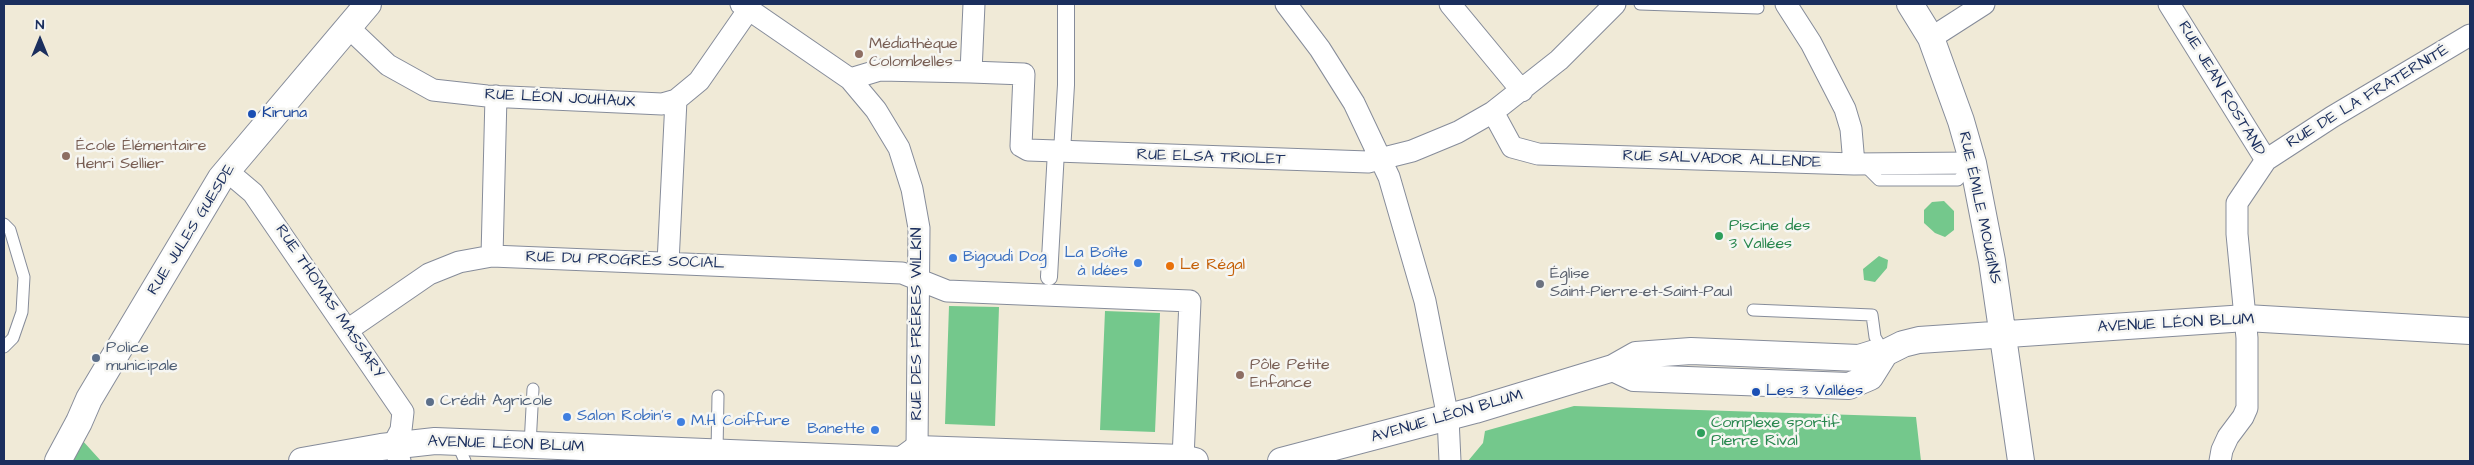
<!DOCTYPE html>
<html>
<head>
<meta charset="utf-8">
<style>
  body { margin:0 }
  #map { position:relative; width:2474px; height:465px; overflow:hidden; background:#f0ead7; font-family:"Architects Daughter",sans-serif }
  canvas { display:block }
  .frame { position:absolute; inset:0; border:5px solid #1b2f5e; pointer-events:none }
  .north { position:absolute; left:15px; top:15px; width:50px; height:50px; -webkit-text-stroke:4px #f6f6f2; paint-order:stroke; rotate:0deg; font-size:14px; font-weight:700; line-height:20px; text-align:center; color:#1b2f5e }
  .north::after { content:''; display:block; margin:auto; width:18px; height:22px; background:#1b2f5e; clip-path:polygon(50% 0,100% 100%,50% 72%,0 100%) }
</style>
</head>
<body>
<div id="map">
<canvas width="2474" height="465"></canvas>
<div class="frame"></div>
<div class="north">N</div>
</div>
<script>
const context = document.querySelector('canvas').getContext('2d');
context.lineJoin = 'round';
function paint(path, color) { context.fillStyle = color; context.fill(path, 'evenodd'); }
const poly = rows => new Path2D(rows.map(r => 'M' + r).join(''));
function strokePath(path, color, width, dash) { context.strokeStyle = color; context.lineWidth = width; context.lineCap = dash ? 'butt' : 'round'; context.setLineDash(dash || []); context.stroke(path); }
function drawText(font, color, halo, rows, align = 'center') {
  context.font = font + ' "Architects Daughter",sans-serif'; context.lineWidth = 5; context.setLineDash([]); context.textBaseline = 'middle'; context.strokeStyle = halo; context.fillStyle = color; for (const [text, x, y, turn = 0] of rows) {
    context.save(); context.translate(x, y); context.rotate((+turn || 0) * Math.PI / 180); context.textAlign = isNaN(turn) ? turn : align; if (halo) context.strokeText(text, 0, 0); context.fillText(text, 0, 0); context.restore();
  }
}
paint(poly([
  [1944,201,1954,211,1954,230,1945,237,1935,233,1924,223,1924,210,1932,202],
  [1879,256,1888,260,1887,268,1875,282,1864,280,1863,269],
  [949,306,999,307,995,426,945,424],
  [1105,311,1160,313,1155,432,1100,430],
  [1574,406,1916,417,1921,461,1468,461,1483,443,1485,431],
  [82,440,101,461,69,461]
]), '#74c88c');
const service = poly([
  [1640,4,1758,8],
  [1863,164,1879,180,1958,180,1972,164],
  [4,224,10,230,24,277,22,312,13,338,4,347],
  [1753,310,1872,315,1875,337,1884,352],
  [457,443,465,461],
  [530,445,533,389],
  [717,452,718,396]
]);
const pedestrian = poly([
  [1062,152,1066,85,1066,4],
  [1049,277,1056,151]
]);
const minor = poly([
  [741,4,850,79,876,110,899,148,912,189,919,228,917,449],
  [1286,4,1320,49,1354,103,1389,177,1425,301,1448,418,1450,461],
  [1450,4,1522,91],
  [1786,4,1811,43,1845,109,1851,129,1854,164],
  [2169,4,2266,160,2237,203,2237,234,2247,338,2247,408,2243,417,2228,437,2222,450,2220,461],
  [348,27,388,65,433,90,487,96,662,104,676,100,699,81,749,9],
  [1931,38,1984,4],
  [971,72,1024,74,1021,146,1028,150,1368,162,1412,151,1458,132,1493,112,1559,60,1615,4],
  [850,79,880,70,971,72,974,4],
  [1493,112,1512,147,1538,154,1854,164,1973,163],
  [2266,160,2332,117,2470,35],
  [227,171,253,193,403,412,401,430,393,445,400,461],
  [492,256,496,96],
  [668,263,676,100],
  [349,329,429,274,459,262,492,256,902,273,947,291,1190,301,1183,458]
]);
const tertiary = poly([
  [1910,4,1931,38,1961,121,1973,163,1992,261,2021,461],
  [1613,368,1634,378,1849,386,1870,377,1885,353,1903,344,1919,340,2246,318,2470,331],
  [58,461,79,422,89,399,221,178,368,4],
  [302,461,381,447,435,441,902,460,917,449,1183,458,1195,461],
  [1281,461,1475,410,1613,368,1636,355,1691,351,1859,358,1875,353,1885,353]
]);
strokePath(service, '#868c9a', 13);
strokePath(pedestrian, '#868c9a', 18);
strokePath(minor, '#868c9a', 23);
strokePath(tertiary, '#868c9a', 28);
strokePath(service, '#fff', 11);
strokePath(pedestrian, '#fff', 16);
strokePath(minor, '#fff', 21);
strokePath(tertiary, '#fff', 26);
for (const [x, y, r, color] of [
  [859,54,5,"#8d6e63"],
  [252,114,5,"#1a4fb4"],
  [66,156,5,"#8d6e63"],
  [1719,236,5,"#2e9e5b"],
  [953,258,5,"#3f7fe0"],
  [1138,263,5,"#3f7fe0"],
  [1170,266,5,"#e8710a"],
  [1540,284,5,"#6b7280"],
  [96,358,5,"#5c6f8a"],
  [1240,375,5,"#8d6e63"],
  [1756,392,5,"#1a4fb4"],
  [430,402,5,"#5c6f8a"],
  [567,417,5,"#3f7fe0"],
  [681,422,5,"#3f7fe0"],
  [875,430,5,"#3f7fe0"],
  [1701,433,5,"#2e9e5b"]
]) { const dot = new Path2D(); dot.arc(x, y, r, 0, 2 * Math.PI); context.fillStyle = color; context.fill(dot); strokePath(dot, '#f6f6f2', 2); }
drawText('16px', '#785e54', '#f6f6f2', [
  ["Médiathèque",869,45],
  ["Colombelles",869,63],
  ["École Élémentaire",76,147],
  ["Henri Sellier",76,165],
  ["Pôle Petite",1250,366],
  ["Enfance",1250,384]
], 'left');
drawText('16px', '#1b2f5e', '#f6f6f2', [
  ["RUE JEAN ROSTAND",2221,89,59],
  ["RUE DE LA FRATERNITÉ",2368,97,-31],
  ["RUE LÉON JOUHAUX",560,99,3],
  ["RUE ELSA TRIOLET",1211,158,2],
  ["RUE SALVADOR ALLENDE",1722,160,2],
  ["RUE ÉMILE MOUGINS",1979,208,78],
  ["RUE JULES GUESDE",192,230,-58],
  ["RUE DU PROGRÈS SOCIAL",625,261,2],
  ["RUE THOMAS MASSARY",329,302,56],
  ["RUE DES FRÈRES WILKIN",918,324,-90],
  ["AVENUE LÉON BLUM",2176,324,-3],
  ["AVENUE LÉON BLUM",1447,417,-16],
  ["AVENUE LÉON BLUM",506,445,2]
]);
drawText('16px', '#164399', '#f6f6f2', [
  ["Kiruna",262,114],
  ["Les 3 Vallées",1766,392]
], 'left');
drawText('16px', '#27864d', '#f6f6f2', [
  ["Piscine des",1729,227],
  ["3 Vallées",1729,245],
  ["Complexe sportif",1711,424],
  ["Pierre Rival",1711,442]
], 'left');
drawText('16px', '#366cbe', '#f6f6f2', [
  ["La Boîte",1128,254,"right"],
  ["à Idées",1128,272,"right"],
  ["Bigoudi Dog",963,258],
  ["Salon Robin's",577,417],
  ["M.H Coiffure",691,422],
  ["Banette",865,430,"right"]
], 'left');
drawText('16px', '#c56008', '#f6f6f2', [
  ["Le Régal",1180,266]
], 'left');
drawText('16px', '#5b616d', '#f6f6f2', [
  ["Église",1550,275],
  ["Saint-Pierre-et-Saint-Paul",1550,293]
], 'left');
drawText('16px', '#4e5e75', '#f6f6f2', [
  ["Police",106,349],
  ["municipale",106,367],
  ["Crédit Agricole",440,402]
], 'left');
</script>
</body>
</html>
